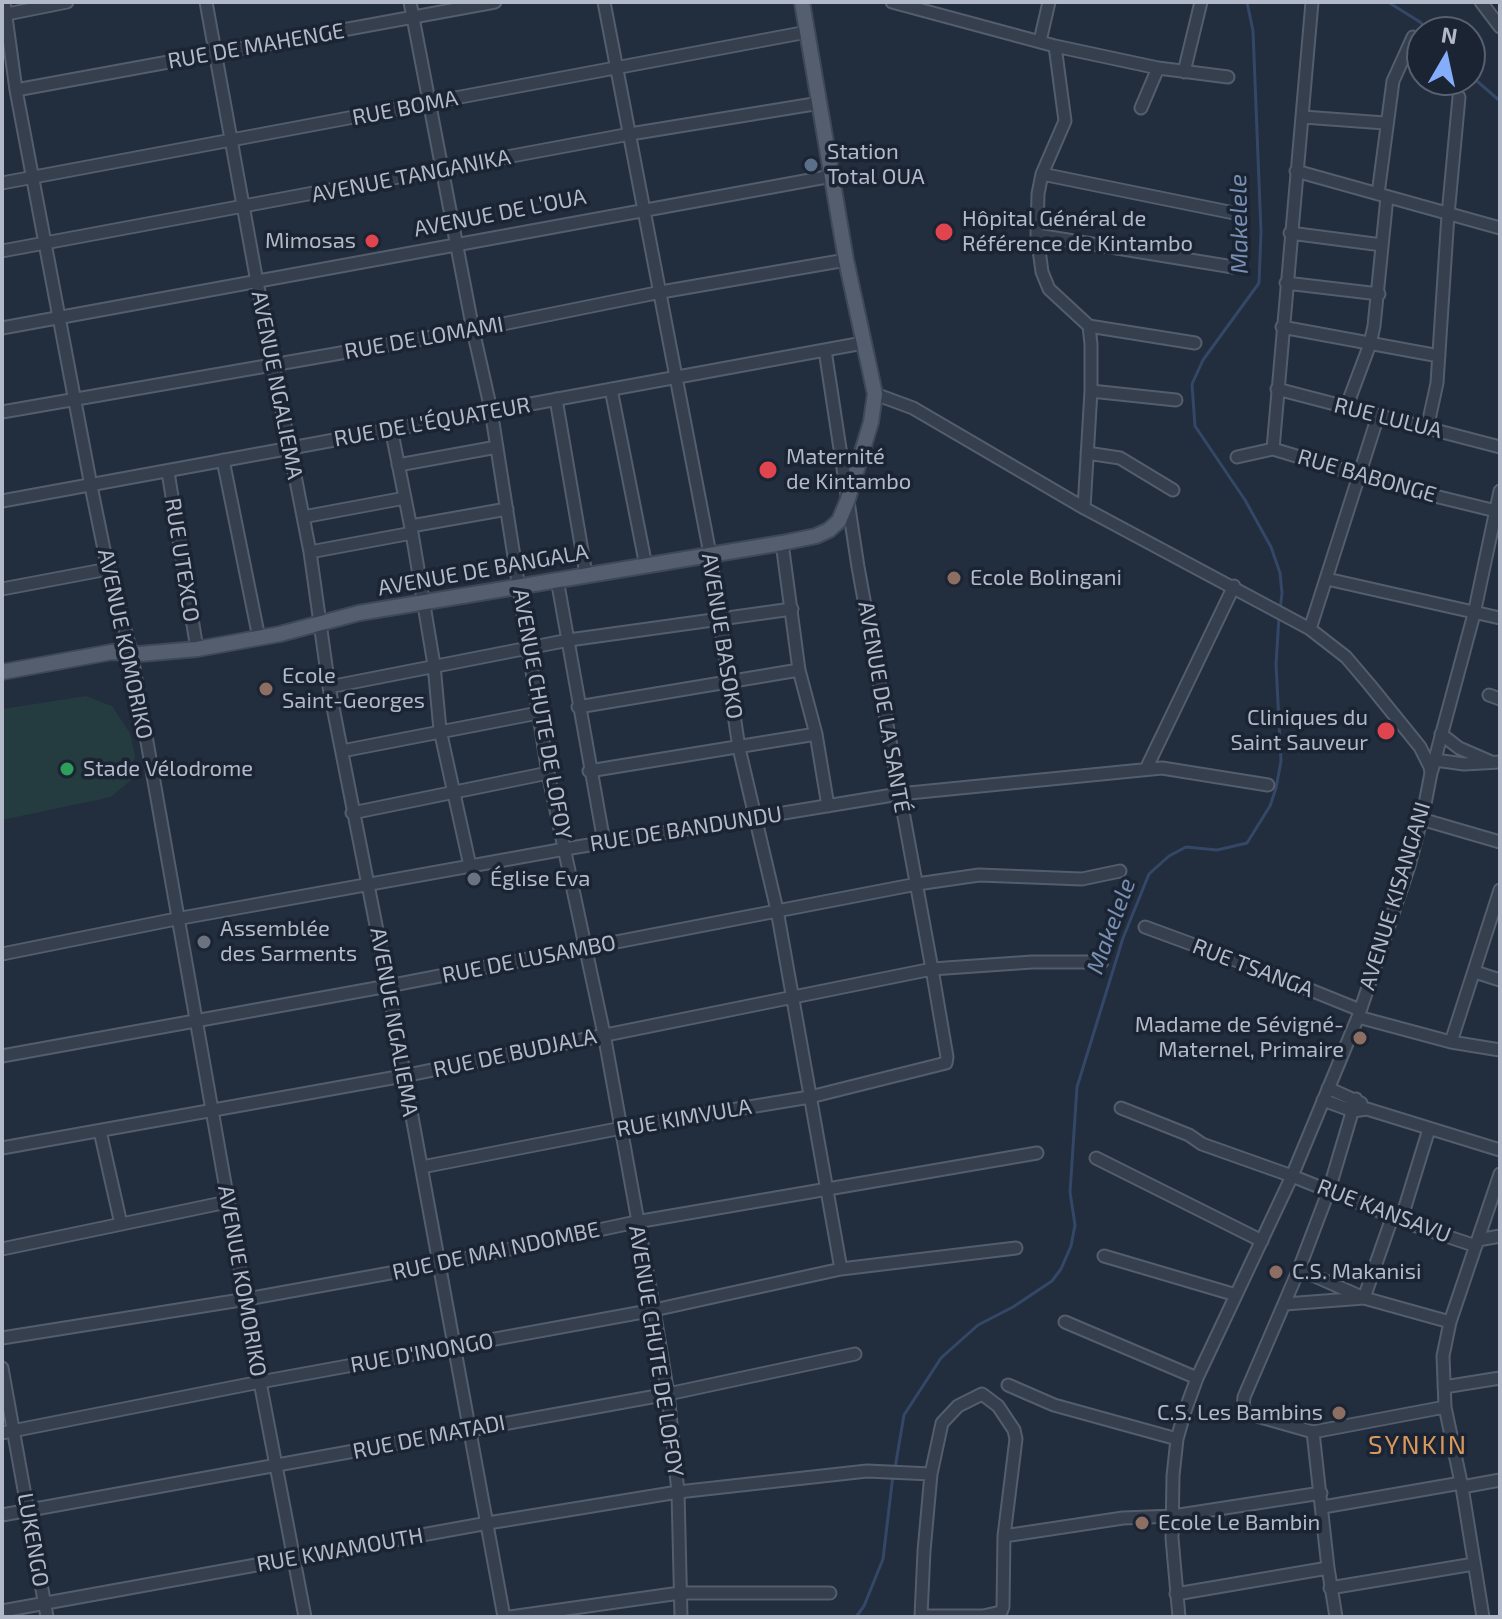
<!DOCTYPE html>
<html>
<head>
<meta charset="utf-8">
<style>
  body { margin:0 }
  #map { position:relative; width:1502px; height:1619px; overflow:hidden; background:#222d3e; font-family:"Exo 2",sans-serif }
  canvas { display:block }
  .frame { position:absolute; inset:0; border:4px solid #b2bac9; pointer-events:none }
  .north { position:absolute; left:1406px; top:16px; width:80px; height:80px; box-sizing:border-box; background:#1b2433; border:2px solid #57606f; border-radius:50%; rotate:9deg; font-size:22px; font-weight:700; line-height:32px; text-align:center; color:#b2bac9 }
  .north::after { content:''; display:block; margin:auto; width:28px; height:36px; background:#84adfc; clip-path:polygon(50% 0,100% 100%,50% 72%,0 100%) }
</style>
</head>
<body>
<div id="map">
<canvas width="1502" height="1619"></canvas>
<div class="frame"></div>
<div class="north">N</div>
</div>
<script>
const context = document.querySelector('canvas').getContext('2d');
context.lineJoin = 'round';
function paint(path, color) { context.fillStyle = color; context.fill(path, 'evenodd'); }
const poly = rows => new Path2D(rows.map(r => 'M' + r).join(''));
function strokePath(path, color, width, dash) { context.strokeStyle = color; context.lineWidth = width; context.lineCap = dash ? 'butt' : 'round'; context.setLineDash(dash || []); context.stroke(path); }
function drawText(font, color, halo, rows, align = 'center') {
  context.font = font + ' "Exo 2",sans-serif'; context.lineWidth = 7; context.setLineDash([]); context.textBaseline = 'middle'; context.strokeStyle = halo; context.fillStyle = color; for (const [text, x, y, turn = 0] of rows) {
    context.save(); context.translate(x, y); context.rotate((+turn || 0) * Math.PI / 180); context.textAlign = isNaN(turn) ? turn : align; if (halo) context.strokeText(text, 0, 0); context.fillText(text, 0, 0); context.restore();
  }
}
paint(poly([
  [86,696,112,706,130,733,135,756,130,781,111,797,2,820,2,709]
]), '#243b3f');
strokePath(poly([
  [1247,2,1253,31,1261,232,1259,283,1203,360,1192,384,1195,426,1245,500,1271,547,1280,573,1282,593,1280,610],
  [1388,2,1420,22,1430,32],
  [1470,75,1500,101],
  [895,1468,904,1415,941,1358,978,1325,1013,1307,1052,1281,1061,1269,1071,1246,1075,1225,1070,1192,1077,1087,1123,938,1149,874,1169,856,1186,847,1217,850,1247,843,1270,806,1276,788,1281,761,1276,664,1279,617],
  [856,1617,864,1606,883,1559,893,1475]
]), '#354766', 3);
const minor = poly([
  [4,2,16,90,91,486,108,569,131,651,260,1382,305,1617],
  [206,2,257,282,310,552,329,687,388,986,504,1617],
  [410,2,473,330,491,410,548,773,604,1034,654,1310,668,1394,678,1492,681,1617],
  [604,2,710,554,739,748,777,910,841,1269],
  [892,2,1055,46,1158,68,1228,77],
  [1481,2,1500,27],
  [4,19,7,14,67,2],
  [1040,41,1049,2],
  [1055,46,1065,121,1042,174,1038,194,1037,235,1042,272,1049,289,1089,326,1091,344,1091,391,1084,508],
  [1184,72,1201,2],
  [16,90,495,2],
  [1141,108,1158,68],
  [1303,117,1385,123],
  [1296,171,1500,228],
  [1042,174,1234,213],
  [2,183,807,32],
  [1378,194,1393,81,1413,37],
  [1290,233,1382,245],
  [1037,235,1233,267],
  [2,251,630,134,820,103],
  [1286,283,1379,294],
  [1089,326,1195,343],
  [1282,327,1439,356],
  [2,328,832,176],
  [611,389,646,566],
  [1277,389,1500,447],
  [1091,391,1176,400],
  [875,394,913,408,1084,508,1310,629,1346,657,1369,684,1420,747,1430,767,1431,773,1424,809,1409,866,1358,1017,1292,1176,1197,1378,1185,1411,1177,1439,1173,1476,1172,1538,1179,1617],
  [556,399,586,574],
  [1346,408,1370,344,1374,326,1387,197],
  [2,412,473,330,661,292,846,260],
  [391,428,412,533,434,665,440,730,470,866],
  [1427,429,1437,383,1448,215,1459,97],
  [1273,449,1312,2],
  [1087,453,1120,458,1173,490],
  [1237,457,1273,449,1402,488,1496,511],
  [223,460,259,638],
  [398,465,497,447],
  [168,472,197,649],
  [2,501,863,343],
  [303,517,405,498],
  [411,526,507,509],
  [782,543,799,670,816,734,828,806],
  [310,552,412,533],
  [557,579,604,842],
  [1327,579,1500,618],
  [2,589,108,569],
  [1310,629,1378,416],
  [329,687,569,640,792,609],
  [1489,695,1500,699],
  [578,707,799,670],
  [1441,734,1459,748,1489,761],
  [342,751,538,713],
  [1435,760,1464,764,1500,762],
  [1146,769,1234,586],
  [1432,770,1474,614,1500,491],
  [589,771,816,734],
  [352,813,548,773],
  [1421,819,1500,842],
  [1145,927,1246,964,1360,1010],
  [2,954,176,919,565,849,899,794,1162,768,1268,785],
  [1475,972,1500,980],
  [1358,1017,1451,1042,1500,1050],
  [1451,1042,1500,890],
  [2,1056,388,986,917,884,979,875,1082,879,1120,871],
  [1328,1088,1361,1103],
  [1356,1099,1329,1190,1299,1269,1244,1397,1243,1408,1250,1414,1313,1432,1445,1407],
  [1323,1100,1353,1111,1367,1109,1500,1150],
  [1121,1108,1189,1135,1202,1144,1292,1176,1416,1226,1476,1246],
  [100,1131,121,1224],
  [2,1148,403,1076,932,969,1032,962,1102,962],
  [1096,1158,1262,1241],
  [422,1167,622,1128,810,1097,946,1063,947,1057,932,969,858,567,825,350],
  [1401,1220,1429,1129],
  [1478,1240,1500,1236],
  [2,1249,227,1202],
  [1104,1256,1236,1295],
  [1299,1269,1364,1298,1450,1322],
  [1285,1304,1364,1298,1393,1215],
  [1065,1322,1197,1378],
  [2,1338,247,1299,440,1264,636,1222,1037,1153],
  [2,1368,47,1617],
  [1008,1385,1054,1405,1177,1439],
  [1444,1387,1500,1378],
  [1313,1432,1328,1568,1336,1617],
  [2,1433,260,1382,654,1310,841,1269,1016,1248],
  [1462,1487,1500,1480],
  [1323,1507,1461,1483],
  [2,1515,668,1394,855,1354],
  [1004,1536,1123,1518,1173,1516,1321,1493],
  [1330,1588,1474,1564],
  [1176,1594,1328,1568],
  [2,1611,488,1523,678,1492,867,1471,931,1474],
  [510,1617,680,1593,830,1593],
  [921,1617,921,1616,924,1551,931,1474,942,1423,958,1406,982,1394,998,1406,1014,1430,1016,1439,1004,1536,1003,1607,1001,1612,983,1616,921,1616],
  [1483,1617,1462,1487,1445,1407,1443,1356,1450,1322,1500,1174]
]);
const major = poly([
  [2,672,112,652,140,654,197,649,280,634,359,613,782,543,816,536,829,530,839,521,847,502,871,422,875,394,846,260,802,2]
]);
strokePath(minor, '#545d6c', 15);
strokePath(major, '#3f4857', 18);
strokePath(minor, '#363f4e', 11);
strokePath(major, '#545e6e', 14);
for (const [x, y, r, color] of [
  [811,165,8,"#5c6f8a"],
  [944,232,10,"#e0444e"],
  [372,241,8,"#e0444e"],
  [768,470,10,"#e0444e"],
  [954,578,8,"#8d6e63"],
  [266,689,8,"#8d6e63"],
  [1386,731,10,"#e0444e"],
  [67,769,8,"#2e9e5b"],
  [474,879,8,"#6b7280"],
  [204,942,8,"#6b7280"],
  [1360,1038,8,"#8d6e63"],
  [1276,1272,8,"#8d6e63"],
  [1339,1413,8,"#8d6e63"],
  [1142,1523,8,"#8d6e63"]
]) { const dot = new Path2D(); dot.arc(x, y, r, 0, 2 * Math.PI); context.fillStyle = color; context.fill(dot); strokePath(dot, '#1b2433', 3); }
drawText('22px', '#b2bac9', '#1b2433', [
  ["RUE DE MAHENGE",256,46,-10],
  ["RUE BOMA",405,108,-11],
  ["AVENUE TANGANIKA",411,176,-11],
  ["AVENUE DE L’OUA",500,213,-11],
  ["RUE DE LOMAMI",424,338,-10],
  ["AVENUE NGALIEMA",277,385,79],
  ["RUE LULUA",1388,418,14],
  ["RUE DE L'ÉQUATEUR",432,422,-10],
  ["RUE BABONGE",1367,476,16],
  ["RUE UTEXCO",182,560,81],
  ["AVENUE DE BANGALA",483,570,-10],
  ["AVENUE BASOKO",722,636,81],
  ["AVENUE KOMORIKO",125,644,78],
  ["AVENUE DE LA SANTÉ",884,707,80],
  ["AVENUE CHUTE DE LOFOY",542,714,80],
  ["RUE DE BANDUNDU",686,829,-9],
  ["AVENUE KISANGANI",1395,896,-73],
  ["RUE DE LUSAMBO",529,959,-11],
  ["RUE TSANGA",1253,968,21],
  ["AVENUE NGALIEMA",394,1022,80],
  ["RUE DE BUDJALA",515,1053,-12],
  ["RUE KIMVULA",684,1118,-10],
  ["RUE KANSAVU",1384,1211,21],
  ["RUE DE MAI NDOMBE",496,1251,-12],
  ["AVENUE KOMORIKO",242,1281,80],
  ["AVENUE CHUTE DE LOFOY",656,1351,81],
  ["RUE D'INONGO",422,1353,-10],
  ["RUE DE MATADI",429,1437,-11],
  ["LUKENGO",33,1540,80],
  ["RUE KWAMOUTH",340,1550,-10]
]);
drawText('22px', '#b2bac9', '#1b2433', [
  ["Station",827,152],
  ["Total OUA",827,177],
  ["Hôpital Général de",962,219],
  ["Référence de Kintambo",962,244],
  ["Mimosas",356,241,"right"],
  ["Maternité",786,457],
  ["de Kintambo",786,482],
  ["Ecole Bolingani",970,578],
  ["Ecole",282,676],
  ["Saint-Georges",282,701],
  ["Cliniques du",1368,718,"right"],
  ["Saint Sauveur",1368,743,"right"],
  ["Stade Vélodrome",83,769],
  ["Église Eva",490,879],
  ["Assemblée",220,929],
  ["des Sarments",220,954],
  ["Madame de Sévigné-",1344,1025,"right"],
  ["Maternel, Primaire",1344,1050,"right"],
  ["C.S. Makanisi",1292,1272],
  ["C.S. Les Bambins",1323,1413,"right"],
  ["Ecole Le Bambin",1158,1523]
], 'left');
drawText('italic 24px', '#788eb2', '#1b2433', [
  ["Makelele",1239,224,-91],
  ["Makelele",1111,926,-70]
]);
context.letterSpacing = '2px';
drawText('26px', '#d9985d', '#1b2433', [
  ["SYNKIN",1418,1445]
]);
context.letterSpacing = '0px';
</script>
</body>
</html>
